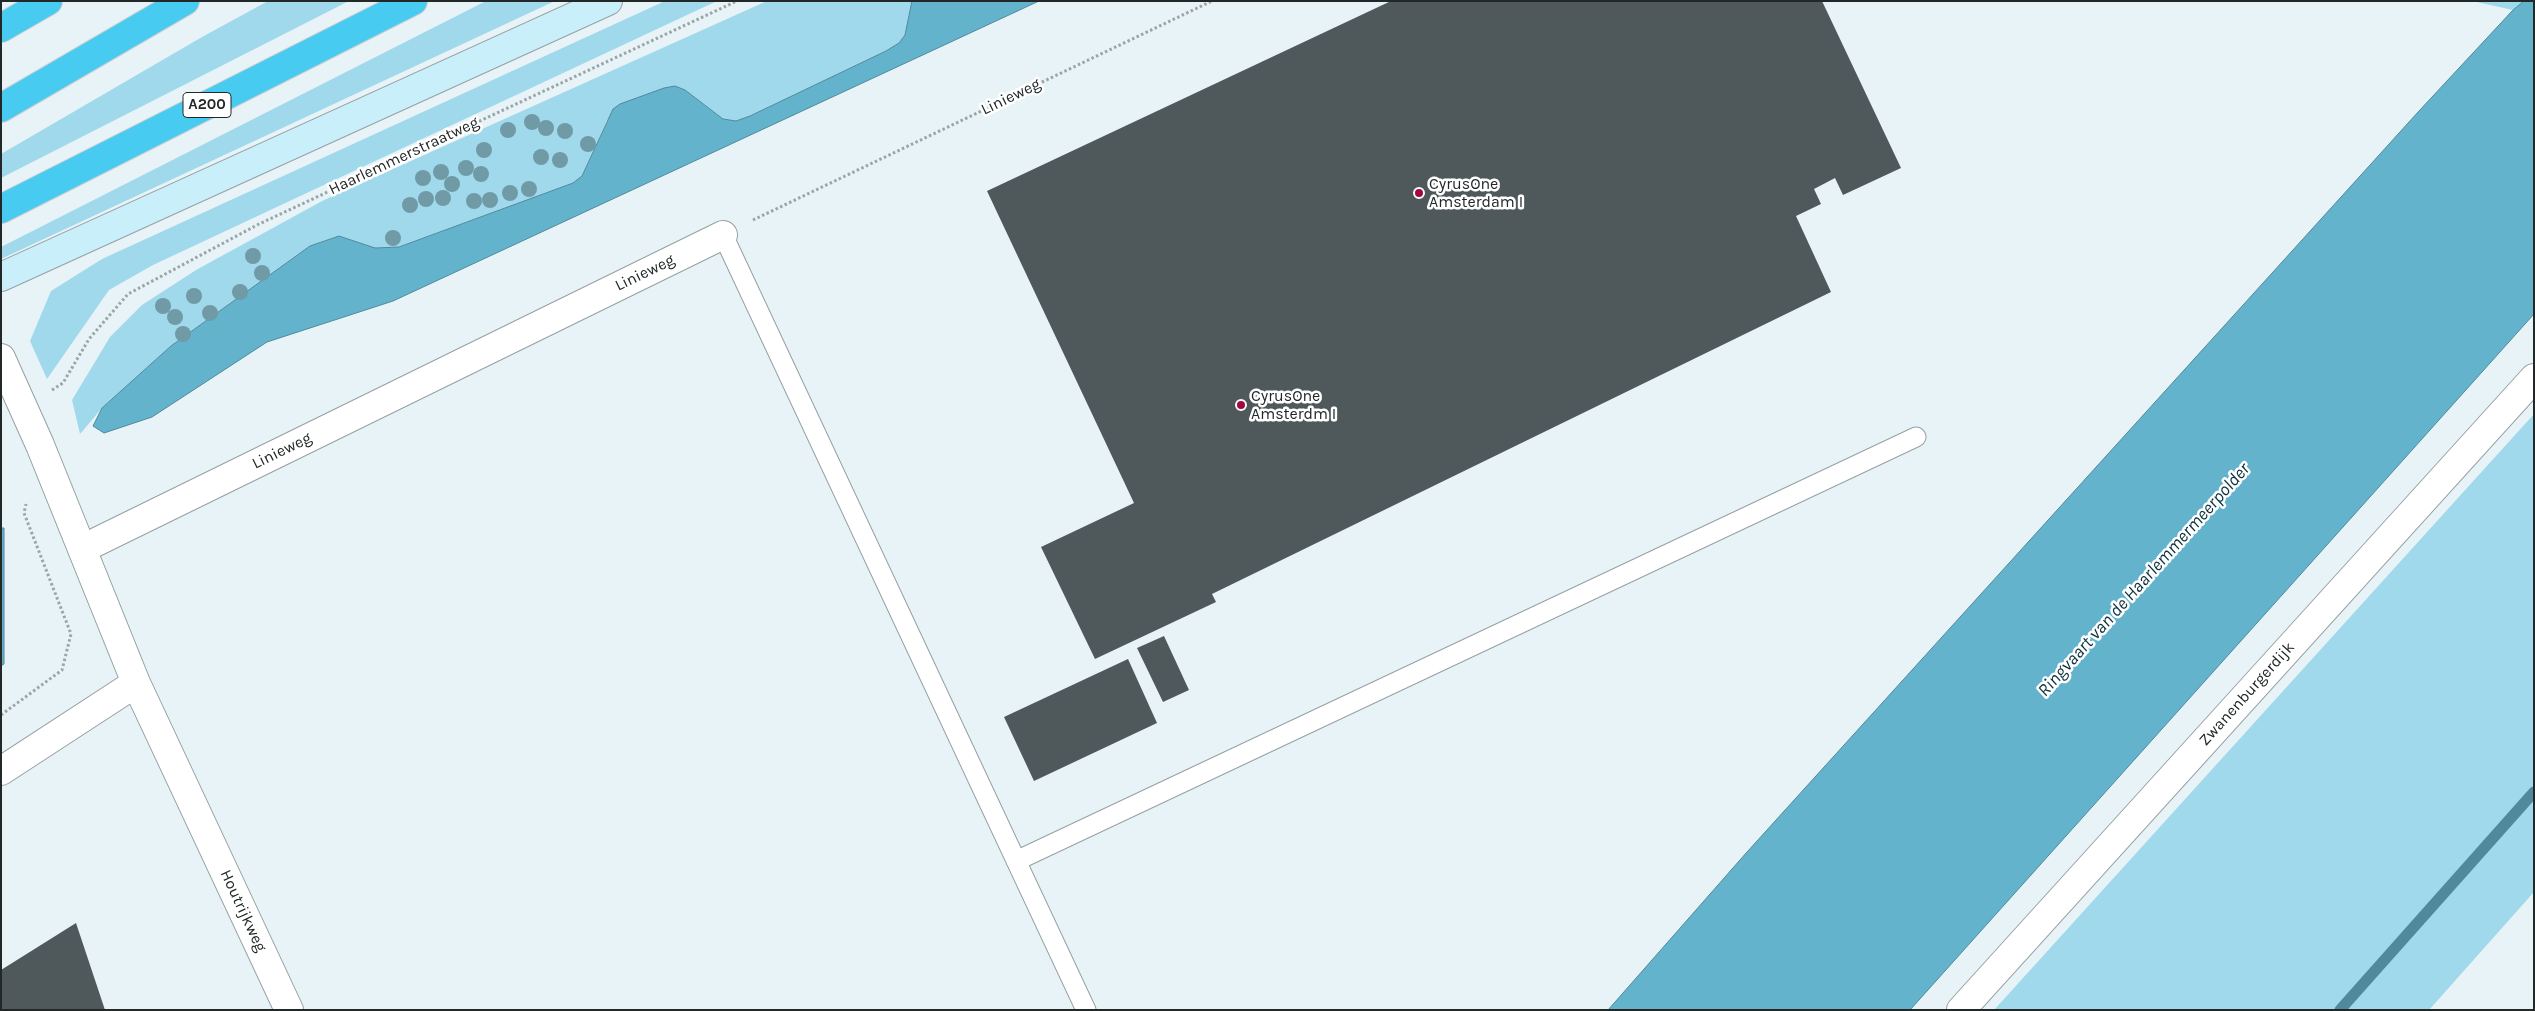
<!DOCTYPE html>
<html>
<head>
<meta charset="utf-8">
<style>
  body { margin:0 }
  #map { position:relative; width:2535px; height:1011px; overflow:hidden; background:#e8f3f7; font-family:Karla,sans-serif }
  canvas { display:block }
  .frame { position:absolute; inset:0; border:2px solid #222728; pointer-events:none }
</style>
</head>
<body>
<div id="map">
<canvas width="2535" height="1011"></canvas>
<div class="frame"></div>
</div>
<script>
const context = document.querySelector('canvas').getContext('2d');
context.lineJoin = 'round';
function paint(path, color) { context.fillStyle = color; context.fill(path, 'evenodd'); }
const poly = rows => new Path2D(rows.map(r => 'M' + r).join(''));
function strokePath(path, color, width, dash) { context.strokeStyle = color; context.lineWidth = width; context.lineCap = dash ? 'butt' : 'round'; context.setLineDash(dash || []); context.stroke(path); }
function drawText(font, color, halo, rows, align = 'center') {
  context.font = font + ' Karla,sans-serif'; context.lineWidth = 5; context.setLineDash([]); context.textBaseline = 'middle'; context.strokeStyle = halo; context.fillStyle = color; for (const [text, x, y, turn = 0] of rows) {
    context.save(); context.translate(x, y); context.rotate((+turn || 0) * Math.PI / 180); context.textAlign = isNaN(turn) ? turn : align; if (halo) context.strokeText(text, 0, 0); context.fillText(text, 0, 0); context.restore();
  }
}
paint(poly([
  [268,1,349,1,1,178,1,154,202,37],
  [486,1,555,1,1,259,1,247],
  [665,1,717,1,153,265,109,290,47,379,30,341,51,291,102,259],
  [767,1,912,1,905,35,899,43,886,51,750,116,736,121,723,119,685,90,607,120,582,176,573,183,399,247,375,248,339,236,310,246,171,346,102,408,80,434,72,400,110,337,142,305,196,270,324,200],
  [2472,1,2524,1,2513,10],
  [2534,414,2534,892,2429,1010,1994,1010]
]), '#a0d9ec');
const water = poly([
  [912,1,1039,1,393,301,267,342,152,417,104,433,93,426,102,408,171,346,310,246,339,236,375,248,399,247,573,183,582,176,613,109,620,104,664,88,675,86,685,90,723,119,736,121,750,116,886,51,899,43,905,35,912,1],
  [2524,1,2534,1,2534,314,1910,1010,1608,1010,1747,852,2419,111,2513,10,2524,1],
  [1,528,4,528,4,664,1,666,1,528]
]);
paint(water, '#63b3cc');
strokePath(water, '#50899b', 1);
strokePath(poly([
  [2340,1010,2534,792]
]), '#50899b', 11);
paint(poly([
  [1391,1,1822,1,1901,168,1843,195,1835,178,1814,189,1821,204,1796,216,1831,292,1212,594,1216,602,1095,659,1041,547,1134,503,987,191],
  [1164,636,1189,690,1163,702,1137,648],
  [1128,659,1157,723,1034,781,1004,717],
  [76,923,105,1010,1,1010,1,970]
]), '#4f595c');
const service = poly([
  [723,235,1086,1010],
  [1016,861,1916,437]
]);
const minor = poly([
  [1,358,40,445,136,683,289,1010],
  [82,549,723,235],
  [1,771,136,683]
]);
const tertiary = poly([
  [1961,1010,2534,378]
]);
const secondary = poly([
  [1,277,608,1]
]);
const motorway = poly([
  [1,28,48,1],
  [1,108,185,1],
  [1,209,413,1]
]);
strokePath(service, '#96a0a4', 21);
strokePath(minor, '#96a0a4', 30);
strokePath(tertiary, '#96a0a4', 30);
strokePath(secondary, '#96a0a4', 30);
strokePath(motorway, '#cecfd0', 30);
strokePath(poly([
  [753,220,1212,1],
  [52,390,63,383,89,339,128,294,259,224,737,1],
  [1,715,62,670,71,634,24,513,26,504]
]), '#9ba4a7', 3, [2.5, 2.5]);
strokePath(service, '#fff', 19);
strokePath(minor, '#fff', 28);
strokePath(tertiary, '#fff', 28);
strokePath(secondary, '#c8effa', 28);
strokePath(motorway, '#48cbf0', 28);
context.fillStyle = '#709aa6';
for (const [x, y] of [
  [532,122],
  [546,128],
  [508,130],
  [565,131],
  [588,144],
  [484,150],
  [541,157],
  [560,160],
  [466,168],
  [441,172],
  [481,174],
  [423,178],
  [452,184],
  [529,189],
  [510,193],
  [443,198],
  [426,199],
  [490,200],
  [474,201],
  [410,205],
  [393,238],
  [253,256],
  [262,273],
  [240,292],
  [194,296],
  [163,306],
  [210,313],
  [175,317],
  [183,334]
]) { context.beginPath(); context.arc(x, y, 8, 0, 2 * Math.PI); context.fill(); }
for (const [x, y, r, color] of [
  [1419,193,5,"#a3073f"],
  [1241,405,5,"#a3073f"]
]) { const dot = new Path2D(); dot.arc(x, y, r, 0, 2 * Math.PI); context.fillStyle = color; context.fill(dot); strokePath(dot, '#fff', 2); }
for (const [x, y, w] of [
  [207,105,48]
]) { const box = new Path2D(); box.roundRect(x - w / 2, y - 12.5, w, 25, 4); context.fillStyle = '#fff'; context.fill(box); strokePath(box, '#222728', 1); }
drawText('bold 15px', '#222728', null, [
  ["A200",207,105]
]);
drawText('16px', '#222728', '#fff', [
  ["Linieweg",1011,97,-26],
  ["Haarlemmerstraatweg",404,156,-25],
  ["Linieweg",645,273,-26],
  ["Linieweg",282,451,-26],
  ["Zwanenburgerdijk",2247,694,-48],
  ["Houtrijkweg",243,911,65]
]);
drawText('16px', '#222728', '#fff', [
  ["CyrusOne",1429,184],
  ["Amsterdam I",1429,202],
  ["CyrusOne",1251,396],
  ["Amsterdm I",1251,414]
], 'left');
drawText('italic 18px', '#0a313c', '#fff', [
  ["Ringvaart van de Haarlemmermeerpolder",2144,580,-48]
]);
</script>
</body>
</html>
